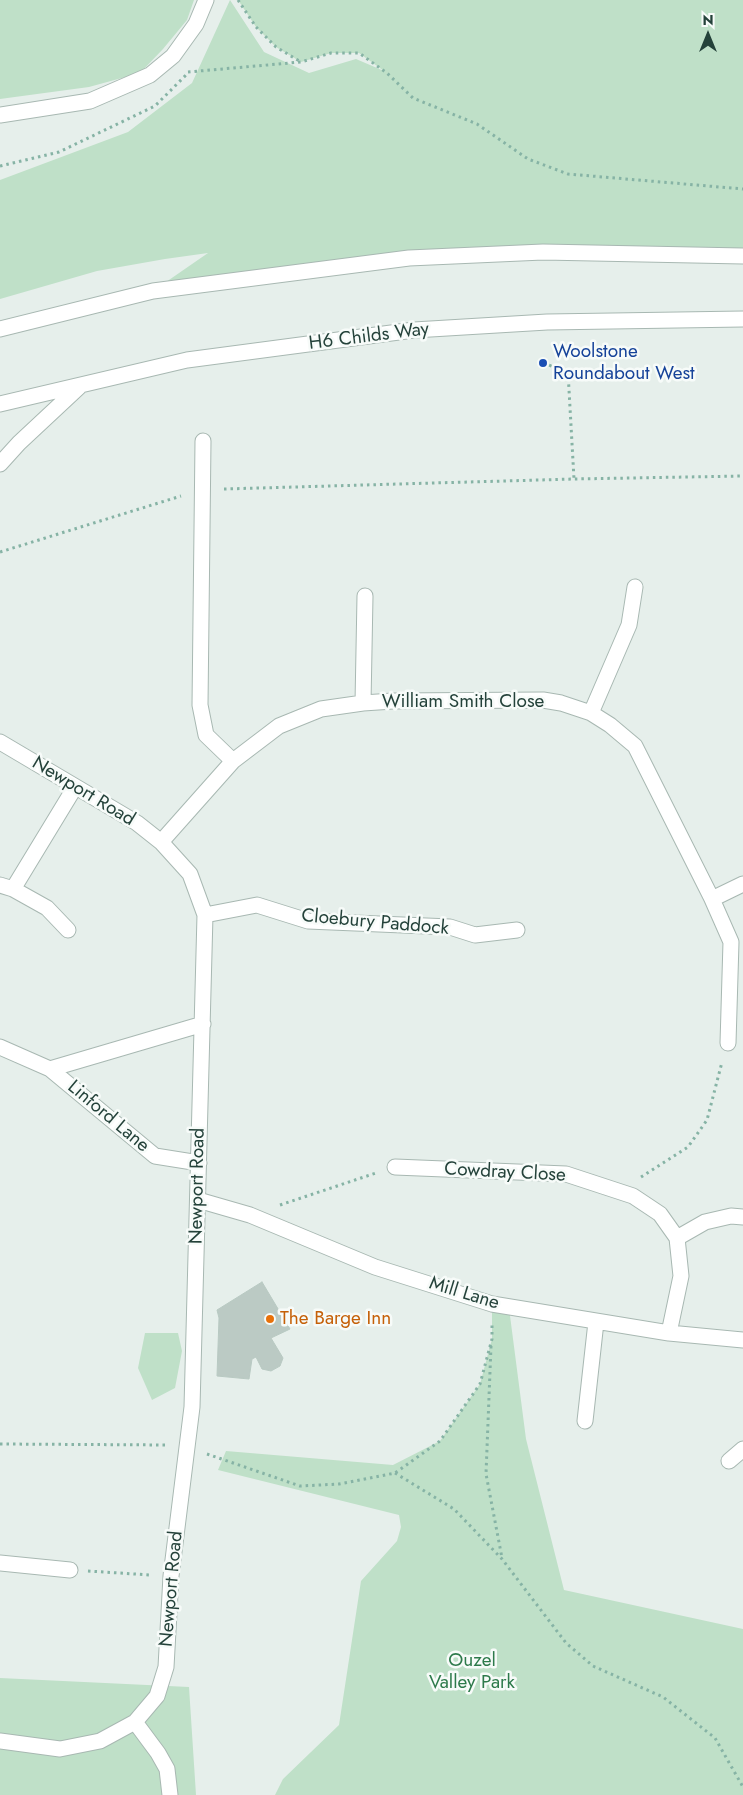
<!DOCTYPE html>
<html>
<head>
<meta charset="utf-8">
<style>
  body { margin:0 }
  #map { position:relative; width:743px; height:1795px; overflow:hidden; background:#e6efeb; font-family:Jost,sans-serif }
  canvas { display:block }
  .north { position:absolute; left:683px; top:10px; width:50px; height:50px; -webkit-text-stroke:4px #f7fbf9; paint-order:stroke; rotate:0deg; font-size:14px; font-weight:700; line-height:20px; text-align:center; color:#24423a }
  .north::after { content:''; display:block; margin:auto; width:18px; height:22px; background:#24423a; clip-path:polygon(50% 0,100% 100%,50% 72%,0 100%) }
</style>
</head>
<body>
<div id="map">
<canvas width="743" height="1795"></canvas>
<div class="north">N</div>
</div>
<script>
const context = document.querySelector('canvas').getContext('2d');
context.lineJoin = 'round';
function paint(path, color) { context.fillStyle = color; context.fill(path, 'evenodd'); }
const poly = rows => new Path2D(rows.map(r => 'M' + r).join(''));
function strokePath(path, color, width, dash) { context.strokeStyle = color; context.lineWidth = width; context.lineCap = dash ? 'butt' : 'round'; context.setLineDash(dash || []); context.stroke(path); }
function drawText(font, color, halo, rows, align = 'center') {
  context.font = font + ' Jost,sans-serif'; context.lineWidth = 5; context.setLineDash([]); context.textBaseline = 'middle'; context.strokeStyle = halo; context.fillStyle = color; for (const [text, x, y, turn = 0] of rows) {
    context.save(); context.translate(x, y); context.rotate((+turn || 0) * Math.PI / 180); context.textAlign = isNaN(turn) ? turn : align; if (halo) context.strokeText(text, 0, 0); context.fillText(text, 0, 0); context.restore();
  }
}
paint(poly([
  [0,0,194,0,187,20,163,49,140,73,89,87,0,99],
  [230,0,264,52,309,73,356,59,384,71,359,53,331,53,301,62,276,47,256,27,238,0,743,0,743,256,543,252,153,291,208,253,165,259,97,271,0,299,0,180,128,132,192,83],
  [492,1304,509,1308,526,1439,564,1590,743,1629,743,1795,275,1795,283,1779,339,1725,361,1581,397,1541,401,1527,399,1515,218,1470,226,1451,393,1465,440,1441,480,1384,492,1339],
  [145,1333,178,1333,182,1351,175,1388,152,1400,138,1368],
  [0,1678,189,1687,196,1795,0,1795]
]), '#bfe0c8');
const building = poly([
  [262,1282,290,1329,271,1338,283,1358,280,1366,271,1371,262,1369,256,1357,252,1359,249,1379,217,1376,219,1318,217,1310,262,1282]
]);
paint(building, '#bbcac4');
strokePath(building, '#b8c9c2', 1);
const minor = poly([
  [0,115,90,101,150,75,173,56,196,24,206,0],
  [0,329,153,291,409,258,543,252,743,256],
  [0,404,187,360,414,330,547,322,743,319],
  [203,441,200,705,206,735,233,761],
  [0,464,19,443,79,387],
  [363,703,365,596],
  [591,713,629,625,635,587],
  [0,742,137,823,161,842,190,874,205,915,192,1407,171,1576,166,1667,157,1696,135,1722,100,1741,60,1749,0,1741],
  [161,842,233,761,279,726,321,709,363,703,393,701,543,700,561,703,591,713,610,725,635,746,712,899,731,942,728,1043],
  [0,885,13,889,47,908,68,930],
  [13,889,75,787],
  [712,899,743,884],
  [205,915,257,905,308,921,450,927,475,935,517,930],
  [0,1047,50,1069,155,1156,199,1163],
  [50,1069,203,1024],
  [395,1167,566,1174,633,1196,660,1214,677,1238,681,1276,669,1333],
  [198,1200,250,1215,375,1267,492,1304,669,1333,743,1340],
  [677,1238,705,1222,731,1216,743,1217],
  [585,1421,596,1322],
  [729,1461,743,1449],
  [0,1563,70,1570],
  [135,1722,158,1753,167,1769,170,1795]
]);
strokePath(minor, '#a8b8b2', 17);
strokePath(poly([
  [238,0,256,27,276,47,301,62],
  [188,72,301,62,331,53,359,53,387,73,413,98,477,124,528,159,568,174,743,189],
  [0,166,59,152,155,106,187,74],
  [543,363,568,372,574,479],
  [224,489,574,479,743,476],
  [0,552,181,496],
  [641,1177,688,1147,707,1120,722,1062],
  [280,1205,376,1173],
  [491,1346,486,1474,502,1558],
  [0,1444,167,1445],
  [207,1454,300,1486,339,1484,395,1473,440,1441,480,1384,492,1339,492,1324],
  [395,1473,454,1509,502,1559,566,1643,593,1666,663,1697,715,1738,743,1787],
  [88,1571,150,1575]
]), '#86b3a5', 3, [2.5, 4]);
strokePath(minor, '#fff', 15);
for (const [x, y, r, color] of [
  [543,363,5,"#1a4fb4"],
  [270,1319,5,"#e8710a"]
]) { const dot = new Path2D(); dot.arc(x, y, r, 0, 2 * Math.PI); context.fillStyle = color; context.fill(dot); strokePath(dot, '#f7fbf9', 2); }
drawText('19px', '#24423a', '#f7fbf9', [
  ["H6 Childs Way",369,337,-7],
  ["William Smith Close",463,702],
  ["Newport Road",83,792,31],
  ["Cloebury Paddock",375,923,5],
  ["Linford Lane",108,1117,40],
  ["Cowdray Close",505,1173,3],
  ["Newport Road",198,1186,-89],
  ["Mill Lane",464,1294,17],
  ["Newport Road",172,1589,-85]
]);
drawText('19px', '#164399', '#f7fbf9', [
  ["Woolstone",553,352],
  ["Roundabout West",553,374]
], 'left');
drawText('19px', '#c56008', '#f7fbf9', [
  ["The Barge Inn",280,1319]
], 'left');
drawText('19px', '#2d7a4b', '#f7fbf9', [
  ["Ouzel",472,1661],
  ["Valley Park",472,1683]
]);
</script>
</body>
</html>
